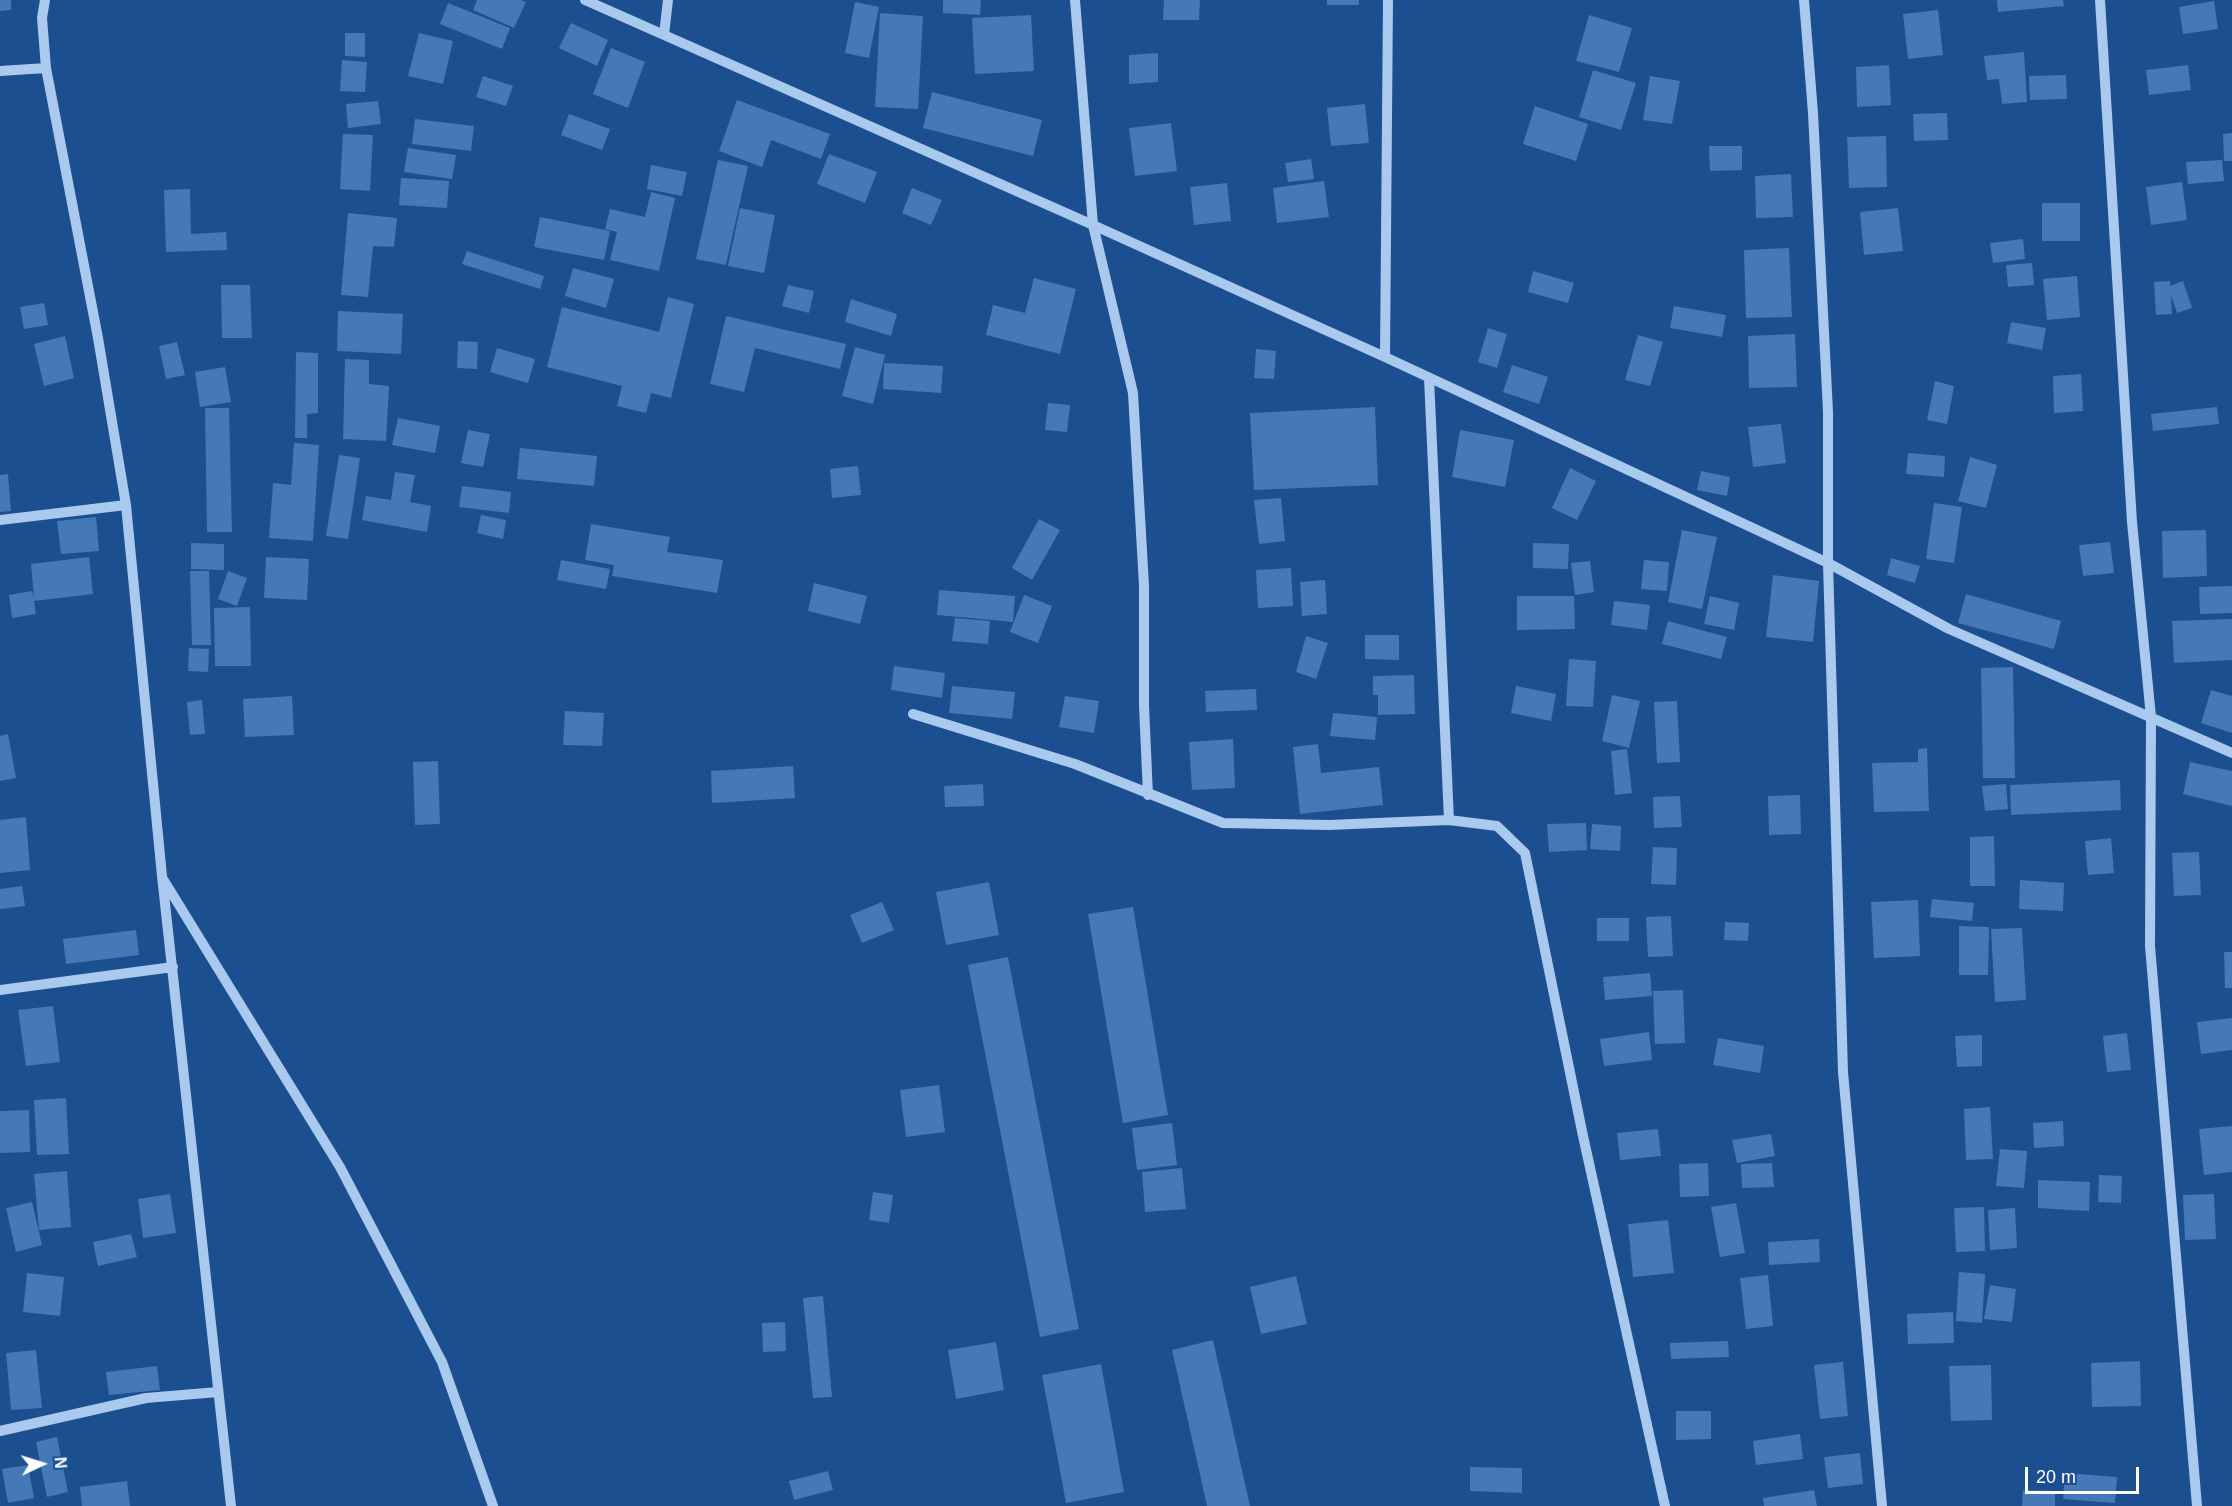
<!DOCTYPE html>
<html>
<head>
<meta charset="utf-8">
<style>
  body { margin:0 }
  #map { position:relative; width:2232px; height:1506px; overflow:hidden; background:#1b4f8f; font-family:Arial,sans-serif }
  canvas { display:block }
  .north { position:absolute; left:12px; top:1434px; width:60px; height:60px; -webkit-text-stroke:4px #1b4f8f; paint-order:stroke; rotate:86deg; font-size:16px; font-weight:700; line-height:24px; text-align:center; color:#fff }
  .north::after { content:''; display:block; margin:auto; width:21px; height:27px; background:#fff; clip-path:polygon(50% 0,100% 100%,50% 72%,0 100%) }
  .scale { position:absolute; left:2025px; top:1467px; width:114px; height:27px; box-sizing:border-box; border:3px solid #fff; border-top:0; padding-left:8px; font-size:18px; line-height:21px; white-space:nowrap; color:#fff; -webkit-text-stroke:4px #1b4f8f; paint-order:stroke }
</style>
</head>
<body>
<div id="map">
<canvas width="2232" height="1506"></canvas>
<div class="north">N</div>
<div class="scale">20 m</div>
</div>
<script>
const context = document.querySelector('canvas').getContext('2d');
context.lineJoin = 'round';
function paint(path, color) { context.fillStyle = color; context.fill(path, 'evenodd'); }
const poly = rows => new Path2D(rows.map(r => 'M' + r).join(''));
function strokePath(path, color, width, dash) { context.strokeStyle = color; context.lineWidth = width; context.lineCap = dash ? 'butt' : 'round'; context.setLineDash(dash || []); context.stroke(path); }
paint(poly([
  [0,0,11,0,11,10,0,11],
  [477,0,520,0,526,2,514,28,473,10],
  [943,0,981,0,980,15,943,13],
  [1164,0,1200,0,1199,20,1163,20],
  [1327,0,1359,0,1359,5,1327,5],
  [1997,0,2063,0,2064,6,1998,12],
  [2214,1,2218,29,2183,34,2179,7],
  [855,2,879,7,869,58,845,53],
  [448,3,510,28,502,49,440,24],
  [1938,10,1943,55,1908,59,1903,14],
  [880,13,923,16,918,109,875,107],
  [1031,15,1034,71,975,74,972,18],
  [1589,15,1632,28,1619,72,1576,61],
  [571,23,608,40,597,66,559,48],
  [345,33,365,33,365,57,345,56],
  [419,33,453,41,443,84,408,76],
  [611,48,645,62,628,108,593,94],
  [2024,52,2027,102,2002,104,1999,79,1987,80,1984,56],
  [1158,53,1158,82,1129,84,1129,55],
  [342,60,367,62,365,92,340,91],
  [1889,65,1891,105,1857,107,1856,67],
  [2188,65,2191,90,2149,95,2146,70],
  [1593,70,1636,83,1621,130,1579,117],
  [2066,75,2067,99,2030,100,2029,76],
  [483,76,513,86,506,106,476,97],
  [1650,76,1680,81,1672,124,1643,120],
  [932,92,1042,120,1033,156,923,128],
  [737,100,830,134,821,159,771,140,762,167,719,151],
  [378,101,381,124,348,128,346,104],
  [1365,104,1369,143,1331,146,1327,108],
  [1535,106,1588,124,1576,161,1523,144],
  [1947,113,1948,140,1914,141,1913,114],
  [569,114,610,129,602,150,561,135],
  [415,119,474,126,471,151,412,144],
  [1171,123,1177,171,1135,176,1129,128],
  [2232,133,2232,161,2224,161,2223,134],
  [343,134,373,135,370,191,340,189],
  [1886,136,1887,187,1849,188,1847,137],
  [1709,146,1742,146,1742,170,1710,171],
  [408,148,456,155,452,179,404,172],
  [829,154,877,172,865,203,817,184],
  [1311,159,1314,179,1288,182,1285,163],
  [718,160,748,166,726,265,696,259],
  [2222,160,2224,181,2188,184,2186,162],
  [651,165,687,172,682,196,647,189],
  [1791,174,1793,217,1756,218,1755,176],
  [401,178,449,181,447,208,399,205],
  [1324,181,1329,217,1277,223,1273,188],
  [2182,182,2187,220,2151,225,2146,187],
  [1227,183,1231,221,1194,225,1190,187],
  [912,188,942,200,931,225,902,213],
  [190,189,191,234,226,232,227,250,166,252,164,190],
  [651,192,675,198,659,271,610,260,617,232,605,229,610,209,645,217],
  [2042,203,2080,203,2080,241,2042,241],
  [740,208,775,215,764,273,728,266],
  [1898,208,1903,251,1864,255,1860,212],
  [348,213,397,218,394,247,373,246,368,297,341,295],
  [540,217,610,231,604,260,534,247],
  [2023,239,2025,259,1993,263,1990,243],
  [1789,248,1792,317,1746,318,1744,250],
  [467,251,544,276,540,289,462,264],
  [2032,263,2034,285,2008,287,2006,265],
  [573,268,614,279,606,308,565,296],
  [1533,271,1574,283,1568,303,1528,292],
  [2077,276,2080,317,2047,320,2043,279],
  [1034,278,1076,289,1060,354,986,335,993,305,1025,313],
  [2170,281,2170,286,2183,281,2192,308,2177,313,2171,295,2172,314,2156,315,2154,282],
  [221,285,250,285,252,338,222,338],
  [788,285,814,291,809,313,782,306],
  [668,297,694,304,671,398,651,393,646,413,617,406,622,386,547,367,562,307,659,332],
  [851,299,897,314,891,336,845,322],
  [44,303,48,325,24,329,20,307],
  [1674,306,1726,315,1722,337,1670,328],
  [338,311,403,314,401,354,337,351],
  [726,316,846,344,840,369,755,348,744,392,710,384],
  [2011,322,2046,328,2042,350,2007,343],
  [1488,328,1507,334,1497,368,1478,362],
  [1795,334,1797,387,1749,388,1748,336],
  [1638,335,1663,342,1650,386,1625,380],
  [65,336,74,378,44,386,34,344],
  [458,341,478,342,477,369,457,368],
  [177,342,185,375,166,379,159,346],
  [855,347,885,355,873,404,842,396],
  [497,348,535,359,528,383,490,372],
  [1256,349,1276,351,1274,379,1254,378],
  [296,352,318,353,318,413,307,414,307,438,295,438],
  [345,359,369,360,369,384,389,386,386,441,343,439],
  [884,363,943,366,941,393,883,389],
  [1512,365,1548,377,1539,404,1503,392],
  [225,367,231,402,200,407,195,372],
  [2081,374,2083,411,2054,413,2053,376],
  [1935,381,1954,386,1947,424,1927,420],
  [1048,403,1070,405,1067,432,1045,430],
  [1375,407,1378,485,1254,490,1250,413],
  [2217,407,2219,424,2153,431,2151,414],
  [205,408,229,408,232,532,207,532],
  [398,418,440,426,435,453,392,445],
  [1781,424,1786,463,1753,467,1748,427],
  [468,430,490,434,483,467,461,463],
  [1460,430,1514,440,1505,487,1452,477],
  [294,443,319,445,313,541,269,538,273,483,291,485],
  [520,448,597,456,594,486,517,479],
  [1908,453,1945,456,1944,477,1906,474],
  [339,455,360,458,348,539,326,536],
  [1970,457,1997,465,1986,508,1958,501],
  [858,466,861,495,832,498,830,469],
  [1570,468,1596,481,1577,520,1552,508],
  [1701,471,1730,477,1727,496,1697,490],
  [395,472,415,475,410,502,431,506,427,532,362,520,366,496,391,500],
  [8,474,11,511,0,512,0,475],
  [462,486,511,492,509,513,459,507],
  [1281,498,1285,541,1259,544,1254,500],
  [1934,503,1962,507,1954,563,1926,559],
  [481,515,506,520,503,539,477,533],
  [96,517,99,551,61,554,57,521],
  [1039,519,1060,530,1032,580,1012,568],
  [591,524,670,537,667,552,723,560,717,593,612,576,614,565,585,560],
  [1682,530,1717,537,1702,609,1668,602],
  [2206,530,2207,576,2163,578,2162,531],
  [2110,542,2114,573,2083,576,2079,545],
  [191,543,224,544,224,570,191,569],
  [1533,543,1569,544,1568,569,1533,568],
  [89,557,93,594,34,601,36,614,12,618,9,595,32,591,34,598,31,564],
  [266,557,309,559,307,600,264,598],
  [1891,558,1920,566,1915,583,1887,575],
  [561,560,610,569,606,589,557,580],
  [1644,560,1669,562,1667,591,1641,589],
  [1590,561,1594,592,1575,595,1571,563],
  [1291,568,1293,606,1258,608,1256,570],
  [190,571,209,571,211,645,192,645],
  [228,571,247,578,237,606,218,599],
  [1773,575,1819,581,1813,642,1766,637],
  [1325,580,1327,614,1302,616,1300,582],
  [814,583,867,596,860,624,808,611],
  [2232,586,2232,613,2200,614,2199,587],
  [939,590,1015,596,1013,622,937,615],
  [1966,594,2061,621,2054,649,1958,623],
  [1024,595,1052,606,1038,643,1010,632],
  [1517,596,1574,596,1575,629,1517,630],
  [1710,596,1739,603,1734,630,1704,624],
  [1614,601,1650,605,1647,630,1611,625],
  [250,607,251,666,215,666,214,608],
  [955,618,990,621,988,644,952,641],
  [2232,619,2232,660,2174,663,2172,621],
  [1668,621,1727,637,1721,659,1662,644],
  [1365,635,1399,635,1399,660,1365,659],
  [1306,636,1328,643,1316,679,1296,672],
  [189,648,209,649,208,672,188,671],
  [1569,659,1596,661,1593,707,1566,706],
  [894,666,945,673,942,698,891,690],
  [2013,667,2015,778,1983,778,1981,668],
  [1414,675,1415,714,1378,715,1378,695,1373,695,1373,676],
  [952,686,1015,692,1012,719,949,713],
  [1516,686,1556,694,1551,721,1511,713],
  [1256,689,1257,710,1206,712,1205,691],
  [2211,690,2232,696,2232,733,2201,723],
  [1612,695,1640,701,1629,748,1602,741],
  [292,696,294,735,245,737,243,699],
  [1065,696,1099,701,1094,733,1059,727],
  [202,700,205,734,190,735,187,702],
  [1677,701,1680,762,1657,763,1654,702],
  [565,711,604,713,602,746,563,745],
  [1333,713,1377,717,1375,740,1330,736],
  [8,734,16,778,0,781,0,736],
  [1233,739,1235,788,1192,790,1189,742],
  [1318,744,1321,773,1379,767,1383,805,1300,814,1293,747],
  [1927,748,1929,811,1874,812,1872,763,1918,762,1918,749],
  [1627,749,1632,793,1615,795,1611,751],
  [438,761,440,824,415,825,413,762],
  [2190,762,2232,771,2232,806,2183,794],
  [793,766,795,798,712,803,711,771],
  [2120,780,2121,810,2011,815,2010,785],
  [983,784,984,806,945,807,944,786],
  [2006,784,2008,809,1985,811,1982,786],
  [1800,795,1801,834,1769,835,1768,796],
  [1680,796,1682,827,1654,828,1653,797],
  [26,817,30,870,0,873,0,820],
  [1586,823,1587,850,1549,852,1547,824],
  [1592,824,1621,826,1620,851,1590,849],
  [1994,836,1995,886,1970,886,1970,837],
  [2111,838,2114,873,2088,875,2085,841],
  [1653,847,1677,848,1676,885,1651,884],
  [2199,852,2201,895,2174,896,2172,853],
  [2020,880,2064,883,2063,911,2019,909],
  [989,882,999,935,946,945,936,892],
  [22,886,25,906,0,909,0,889],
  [1932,899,1974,903,1972,921,1930,917],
  [1918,900,1920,956,1874,958,1871,902],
  [882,902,894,930,862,943,850,915],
  [1133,907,1168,1115,1123,1123,1088,914],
  [1671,916,1673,956,1648,957,1646,917],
  [1597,918,1629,918,1629,941,1597,941],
  [1725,922,1749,923,1748,941,1724,940],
  [1959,926,1989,927,1988,975,1959,975],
  [2022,928,2026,1000,1995,1002,1991,929],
  [136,930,139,955,66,964,63,939],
  [2224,952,2232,952,2232,988,2225,988],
  [1008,957,1079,1329,1040,1337,968,965],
  [1650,973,1652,996,1605,1000,1603,977],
  [1683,990,1685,1043,1655,1044,1653,991],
  [53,1006,60,1062,26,1066,18,1010],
  [2232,1018,2232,1050,2201,1054,2197,1022],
  [1649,1032,1652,1060,1604,1066,1600,1039],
  [2127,1033,2131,1070,2107,1072,2103,1036],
  [1982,1035,1982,1066,1957,1067,1955,1036],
  [1718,1038,1764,1046,1760,1073,1713,1065],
  [939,1085,945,1132,906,1137,900,1090],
  [66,1098,69,1154,37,1155,34,1100],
  [1990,1107,1993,1159,1966,1160,1964,1109],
  [29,1110,30,1152,0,1153,0,1111],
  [2063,1121,2064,1146,2034,1148,2033,1123],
  [1172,1123,1177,1165,1137,1170,1132,1128],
  [2232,1126,2232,1172,2204,1175,2199,1129],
  [1658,1129,1661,1156,1620,1160,1617,1133],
  [1771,1134,1775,1156,1737,1163,1732,1140],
  [2000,1149,2027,1151,2024,1188,1996,1186],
  [1708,1163,1709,1196,1680,1197,1679,1164],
  [1772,1163,1774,1187,1742,1188,1741,1164],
  [1182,1168,1186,1209,1145,1212,1142,1172],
  [67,1171,71,1227,39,1230,34,1174],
  [2099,1175,2122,1176,2121,1203,2098,1202],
  [2038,1180,2090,1182,2089,1211,2038,1208],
  [873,1192,893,1195,889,1223,869,1220],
  [170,1194,176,1233,143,1238,138,1199],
  [2214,1194,2216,1239,2185,1240,2183,1195],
  [32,1202,42,1245,16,1252,6,1208],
  [1736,1203,1745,1253,1720,1257,1711,1207],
  [1984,1207,1985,1251,1956,1252,1954,1208],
  [2015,1208,2017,1248,1990,1250,1988,1210],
  [1668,1220,1674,1273,1633,1277,1628,1224],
  [131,1234,137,1257,98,1266,93,1242],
  [1819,1239,1820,1262,1769,1265,1768,1242],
  [1959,1272,1985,1274,1982,1323,1956,1321],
  [27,1273,64,1277,60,1316,23,1312],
  [1768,1275,1773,1326,1746,1329,1740,1278],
  [1296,1276,1307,1324,1261,1334,1250,1287],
  [1990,1285,2016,1289,2012,1322,1984,1319],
  [823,1296,832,1397,813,1398,803,1298],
  [1953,1312,1954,1343,1908,1344,1907,1314],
  [785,1322,786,1351,763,1352,762,1323],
  [1213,1340,1250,1506,1207,1506,1172,1350],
  [1728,1341,1729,1357,1671,1359,1670,1343],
  [996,1342,1004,1390,956,1399,948,1350],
  [36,1350,42,1408,11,1410,6,1353],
  [2140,1361,2141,1406,2092,1407,2091,1363],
  [1843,1362,1848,1416,1820,1419,1814,1365],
  [1101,1364,1124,1492,1066,1503,1042,1375],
  [1991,1365,1992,1420,1951,1421,1949,1366],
  [157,1366,160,1390,109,1395,106,1372],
  [1676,1411,1711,1411,1711,1439,1676,1440],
  [1800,1434,1803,1459,1756,1465,1753,1441],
  [57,1437,68,1492,47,1497,36,1442],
  [1860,1453,1863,1484,1828,1488,1824,1457],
  [28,1465,34,1498,8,1503,2,1469],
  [1470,1467,1522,1468,1522,1493,1470,1491],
  [828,1471,833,1490,794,1500,789,1481],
  [2065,1473,2117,1477,2115,1503,2063,1499],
  [127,1481,130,1506,82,1506,80,1487],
  [1814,1490,1817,1506,1764,1506,1763,1498],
  [2023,1490,2055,1491,2055,1506,2022,1506]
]), '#4478b7');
strokePath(poly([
  [45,0,42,18,46,68,98,338,126,505,162,876,231,1506],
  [585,0,1093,225,1385,357,1828,563,1949,629,2232,753],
  [1075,0,1093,225,1133,393,1144,586,1144,706,1148,795],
  [1804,0,1813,113,1828,412,1828,563,1843,1072,1882,1506],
  [2100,0,2132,522,2151,717,2150,946,2197,1506],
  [664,35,668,0],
  [0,71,46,68],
  [1385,357,1388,0],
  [1429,378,1449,820],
  [0,520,126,505],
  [913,714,1075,764,1223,823,1329,825,1449,820,1497,826,1525,853,1583,1136,1665,1506],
  [163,879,340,1167,442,1362,493,1506],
  [0,990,173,967],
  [0,1431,146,1398,218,1392]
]), '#a9c9ee', 10);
</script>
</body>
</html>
